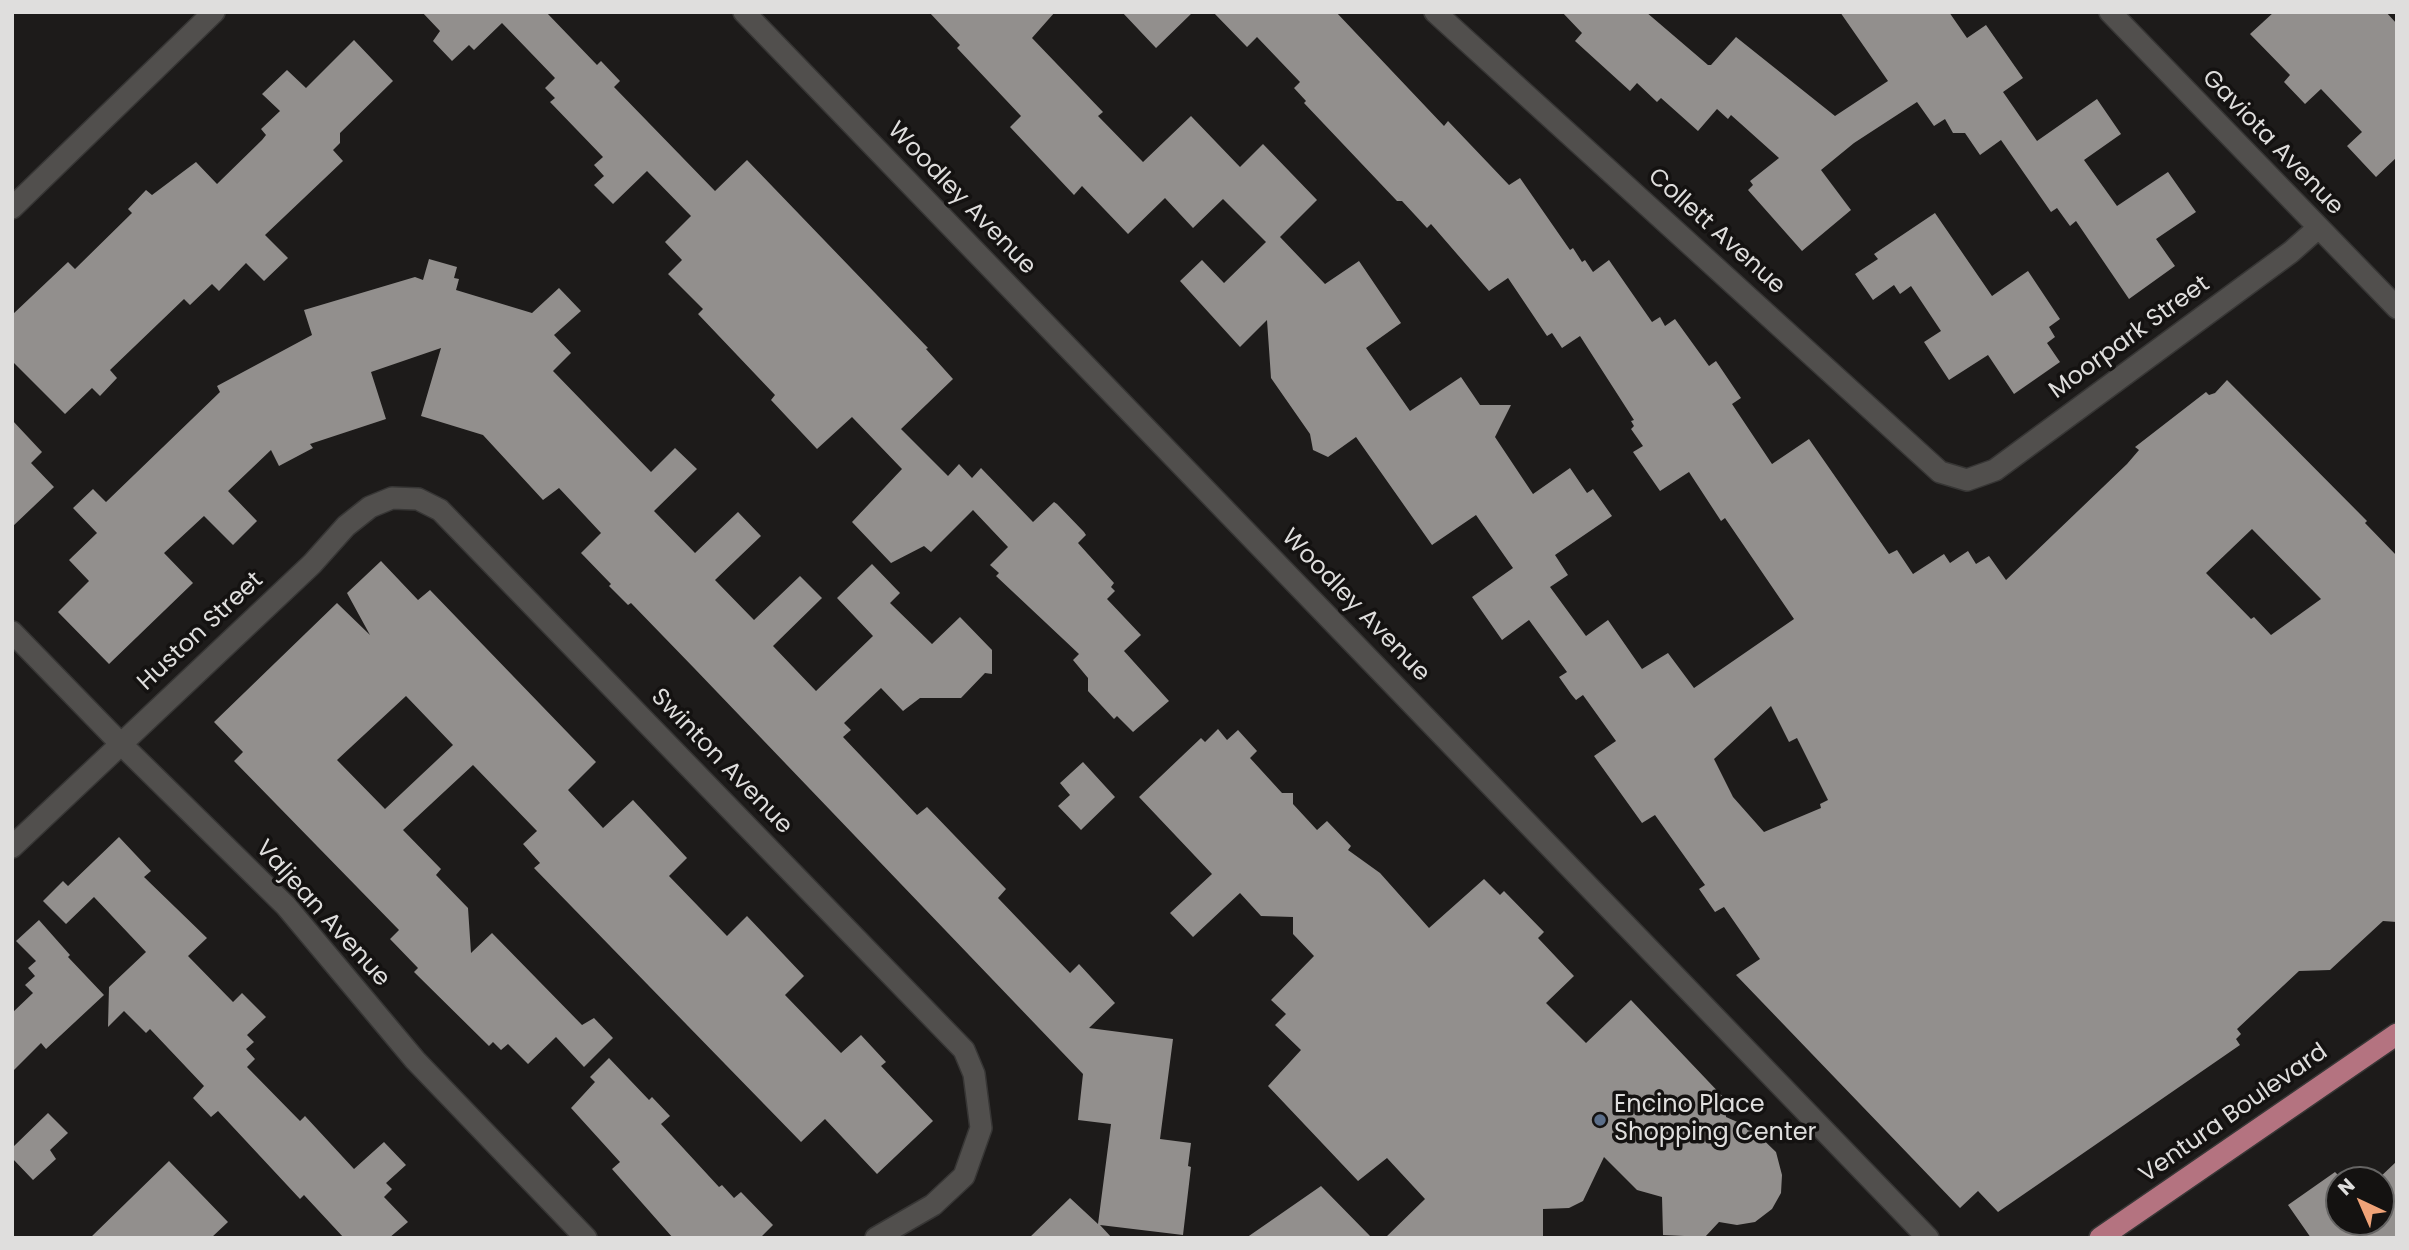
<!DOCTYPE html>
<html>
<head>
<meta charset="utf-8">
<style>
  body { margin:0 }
  #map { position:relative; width:2409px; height:1250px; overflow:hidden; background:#1d1b1a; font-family:Poppins,sans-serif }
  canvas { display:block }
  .frame { position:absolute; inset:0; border:14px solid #dfdedd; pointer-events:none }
  .north { position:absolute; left:2325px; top:1166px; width:70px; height:70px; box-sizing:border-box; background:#141211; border:2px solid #656463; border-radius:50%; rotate:316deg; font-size:19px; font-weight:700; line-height:28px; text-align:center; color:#dfdedd }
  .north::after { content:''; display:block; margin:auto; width:24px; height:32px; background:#f0a378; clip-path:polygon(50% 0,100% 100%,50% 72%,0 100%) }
</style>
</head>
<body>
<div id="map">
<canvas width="2409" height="1250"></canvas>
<div class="frame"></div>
<div class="north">N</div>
</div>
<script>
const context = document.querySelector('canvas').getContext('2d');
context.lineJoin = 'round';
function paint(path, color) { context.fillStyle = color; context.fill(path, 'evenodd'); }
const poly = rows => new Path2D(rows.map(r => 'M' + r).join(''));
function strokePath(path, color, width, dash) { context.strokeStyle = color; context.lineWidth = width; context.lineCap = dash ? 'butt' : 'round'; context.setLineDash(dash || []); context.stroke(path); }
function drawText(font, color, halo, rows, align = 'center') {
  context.font = font + ' Poppins,sans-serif'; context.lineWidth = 7; context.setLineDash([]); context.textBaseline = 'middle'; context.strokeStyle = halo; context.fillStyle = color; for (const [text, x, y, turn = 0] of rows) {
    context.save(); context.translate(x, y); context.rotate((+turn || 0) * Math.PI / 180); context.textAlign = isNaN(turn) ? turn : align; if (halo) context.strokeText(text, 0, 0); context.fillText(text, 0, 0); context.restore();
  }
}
paint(poly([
  [422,12,546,12,597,65,601,61,620,81,614,87,715,191,747,160,928,348,926,349,953,379,901,429,948,476,959,464,972,478,981,468,1033,522,1054,502,1057,504,1084,532,1086,535,1078,543,1114,583,1111,587,1115,591,1107,599,1141,635,1124,651,1169,701,1133,732,1117,716,1114,719,1088,691,1088,678,1073,660,1079,654,996,576,999,573,990,565,1008,547,973,510,931,552,924,546,891,563,852,522,902,469,852,417,817,449,771,400,775,395,698,314,703,309,668,274,682,260,665,242,691,216,647,171,613,204,594,185,604,176,594,165,603,157,550,102,555,98,545,88,555,78,502,23,474,50,469,45,452,61,433,41,440,31],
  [929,12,1055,12,1032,38,1103,112,1098,116,1143,162,1191,116,1240,167,1263,144,1317,200,1280,237,1325,284,1359,261,1401,323,1366,348,1410,411,1461,377,1480,405,1511,405,1495,437,1533,494,1570,468,1587,493,1593,489,1612,516,1555,555,1568,575,1550,587,1586,636,1608,620,1642,669,1668,653,1694,688,1794,619,1725,518,1721,521,1689,472,1660,491,1633,452,1643,446,1631,429,1634,426,1631,421,1634,420,1580,336,1562,348,1552,333,1547,336,1508,278,1489,291,1431,224,1427,228,1402,201,1397,201,1304,103,1306,101,1294,88,1300,82,1257,37,1247,47,1213,12,1336,12,1444,126,1448,121,1509,185,1520,178,1570,250,1573,248,1582,262,1585,260,1593,272,1609,260,1652,322,1660,317,1665,326,1675,319,1709,366,1716,361,1741,398,1732,404,1772,464,1809,439,1889,554,1897,550,1913,574,1944,554,1950,563,1968,551,1976,564,1989,556,2006,580,2127,464,2139,450,2135,447,2206,392,2209,395,2215,393,2227,380,2367,521,2365,523,2397,556,2397,922,2383,921,2330,970,2299,971,2237,1029,2241,1034,2236,1039,2240,1045,1998,1212,1978,1191,1960,1208,1736,975,1760,959,1724,907,1715,912,1699,889,1705,885,1655,815,1642,823,1594,756,1616,741,1583,695,1576,700,1571,694,1559,677,1567,672,1529,620,1502,640,1472,597,1513,568,1476,515,1432,545,1356,437,1328,457,1313,450,1310,434,1271,378,1267,320,1240,347,1180,281,1202,260,1224,283,1266,242,1223,199,1193,228,1165,198,1128,234,1082,186,1074,195,1010,127,1021,116,957,48,960,45],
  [2252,529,2321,599,2271,635,2254,617,2251,619,2206,573],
  [1771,706,1789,742,1797,738,1828,800,1820,804,1821,808,1764,832,1733,797,1714,759],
  [1122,12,1193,12,1156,48],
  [1562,12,1646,12,1708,65,1711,65,1736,37,1835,116,1888,81,1840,12,1949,12,1967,38,1986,25,2023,78,2003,92,2037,141,2097,99,2121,134,2084,160,2117,206,2168,172,2196,212,2156,239,2175,266,2129,299,2076,221,2070,226,2057,208,2051,212,2001,140,1980,155,1965,133,1953,133,1945,119,1934,126,1917,102,1854,143,1821,170,1851,210,1802,251,1748,190,1753,185,1750,181,1779,158,1731,115,1728,119,1717,109,1698,131,1661,98,1657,102,1637,83,1630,91,1575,41,1582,33],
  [2274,12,2386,12,2397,24,2397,157,2376,177,2347,146,2362,132,2321,89,2305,104,2284,82,2290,75,2250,34],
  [354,40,393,81,340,133,340,143,333,150,343,161,265,235,288,258,264,281,246,263,219,291,212,284,190,305,184,299,110,370,117,378,100,396,92,388,65,414,12,361,12,315,68,262,75,269,132,213,128,209,146,190,152,195,196,162,217,184,262,140,266,135,261,129,280,111,262,94,287,70,306,88],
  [1935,213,1992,296,2028,271,2060,319,2049,327,2055,337,2047,343,2060,362,2014,394,1988,355,1949,380,1924,342,1941,331,1911,286,1900,294,1894,285,1873,300,1855,274,1878,259,1874,254],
  [429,259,457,267,454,278,459,279,456,290,532,313,559,288,581,311,554,335,571,353,553,371,651,472,675,448,697,469,654,511,695,553,738,512,761,536,715,580,754,620,800,576,822,598,773,646,816,691,873,636,837,598,872,564,900,593,890,603,932,644,960,617,992,650,992,674,985,673,961,698,920,698,903,711,881,688,844,723,851,730,843,737,917,815,927,807,1006,889,998,898,1070,973,1079,964,1115,1003,1089,1028,1173,1039,1160,1139,1191,1143,1188,1166,1191,1167,1183,1235,1100,1225,1112,1238,1029,1238,1070,1198,1098,1224,1111,1124,1078,1120,1083,1074,694,668,631,603,628,605,609,586,611,584,581,553,601,533,559,488,543,500,483,435,421,416,441,348,371,372,386,419,310,444,313,448,279,466,271,450,228,491,257,521,233,545,204,516,164,553,193,583,109,664,58,612,89,581,69,560,97,533,73,508,93,489,106,502,220,392,217,386,312,335,304,310,415,277,423,280],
  [12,420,42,452,31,463,54,487,12,527],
  [381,561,418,600,430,590,596,762,568,790,603,828,633,800,687,858,669,876,727,936,747,916,804,976,785,995,841,1053,861,1035,886,1062,881,1066,933,1121,877,1174,825,1119,801,1142,534,868,540,863,523,844,537,831,473,765,403,830,441,869,436,875,468,908,471,953,492,933,582,1025,594,1018,613,1038,584,1067,556,1037,528,1064,508,1044,501,1050,493,1042,489,1046,414,972,418,968,390,939,399,930,234,761,243,752,214,722,337,603,370,635,347,593],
  [406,696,453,745,385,809,337,760],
  [1218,729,1227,740,1238,730,1257,751,1250,758,1282,793,1293,793,1293,804,1317,830,1327,821,1351,846,1348,850,1380,873,1429,928,1484,879,1500,895,1504,891,1544,932,1538,938,1574,976,1546,1003,1586,1043,1631,1000,1726,1100,1726,1117,1751,1128,1776,1152,1782,1175,1781,1193,1772,1209,1755,1222,1737,1225,1719,1222,1705,1237,1663,1235,1662,1197,1637,1190,1604,1157,1583,1201,1569,1208,1543,1209,1543,1238,1385,1238,1425,1199,1387,1158,1358,1181,1268,1086,1301,1050,1275,1025,1286,1014,1271,1000,1314,956,1293,934,1293,917,1261,916,1240,893,1193,937,1170,913,1212,874,1139,797,1201,738,1205,742],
  [1083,762,1115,797,1081,830,1058,806,1070,795,1060,783],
  [119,837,151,871,144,877,207,938,188,956,233,1002,242,993,266,1017,247,1035,254,1042,246,1049,255,1059,247,1067,300,1121,305,1116,354,1169,384,1142,406,1165,386,1183,392,1189,384,1197,408,1222,389,1238,344,1238,304,1195,300,1199,218,1111,211,1117,193,1098,204,1086,150,1029,146,1033,124,1011,108,1027,109,987,146,952,94,897,66,924,43,901,63,881,68,886],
  [39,920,70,955,68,957,104,995,46,1049,41,1043,12,1072,12,1013,33,993,25,985,35,976,28,968,36,961,16,941],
  [609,1058,649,1100,652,1097,670,1116,661,1124,719,1187,722,1185,734,1198,741,1192,773,1225,760,1238,673,1238,612,1169,620,1162,571,1108,595,1082,590,1077],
  [48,1113,68,1133,50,1150,56,1159,33,1180,12,1158,12,1148],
  [169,1161,228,1222,211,1238,90,1238],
  [2397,1161,2397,1238,2311,1238,2288,1205,2335,1172,2343,1180,2339,1180,2339,1222,2381,1222,2381,1180,2377,1180],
  [1321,1186,1372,1238,1246,1238]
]), '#928f8d');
const minor = poly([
  [744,12,1928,1238],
  [1435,12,1940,472,1967,480,1995,470,2291,252,2318,228],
  [2110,12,2397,308],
  [12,208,214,12],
  [12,632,120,743,286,906,415,1060,586,1238],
  [12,847,312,564,346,526,370,507,392,498,418,499,440,510,964,1050,974,1074,981,1128,964,1176,933,1205,876,1238]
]);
const major = poly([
  [2100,1238,2397,1034]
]);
strokePath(minor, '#373635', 24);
strokePath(major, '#373635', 24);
strokePath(minor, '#514f4d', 21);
strokePath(major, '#b47380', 21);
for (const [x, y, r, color] of [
  [1600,1120,7,"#5c6f8a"]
]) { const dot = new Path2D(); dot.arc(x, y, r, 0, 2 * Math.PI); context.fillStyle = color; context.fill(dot); strokePath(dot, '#141211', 2.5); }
drawText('24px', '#dfdedd', '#141211', [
  ["Gaviota Avenue",2272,143,46],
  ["Woodley Avenue",961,199,46],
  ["Collett Avenue",1716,232,42],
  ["Moorpark Street",2130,338,-36],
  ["Woodley Avenue",1355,606,46],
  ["Huston Street",201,632,-43],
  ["Swinton Avenue",721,762,46],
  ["Valjean Avenue",322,914,48],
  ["Ventura Boulevard",2234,1114,-35]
]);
drawText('24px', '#dfdedd', '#141211', [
  ["Encino Place",1614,1106],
  ["Shopping Center",1614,1134]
], 'left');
</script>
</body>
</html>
